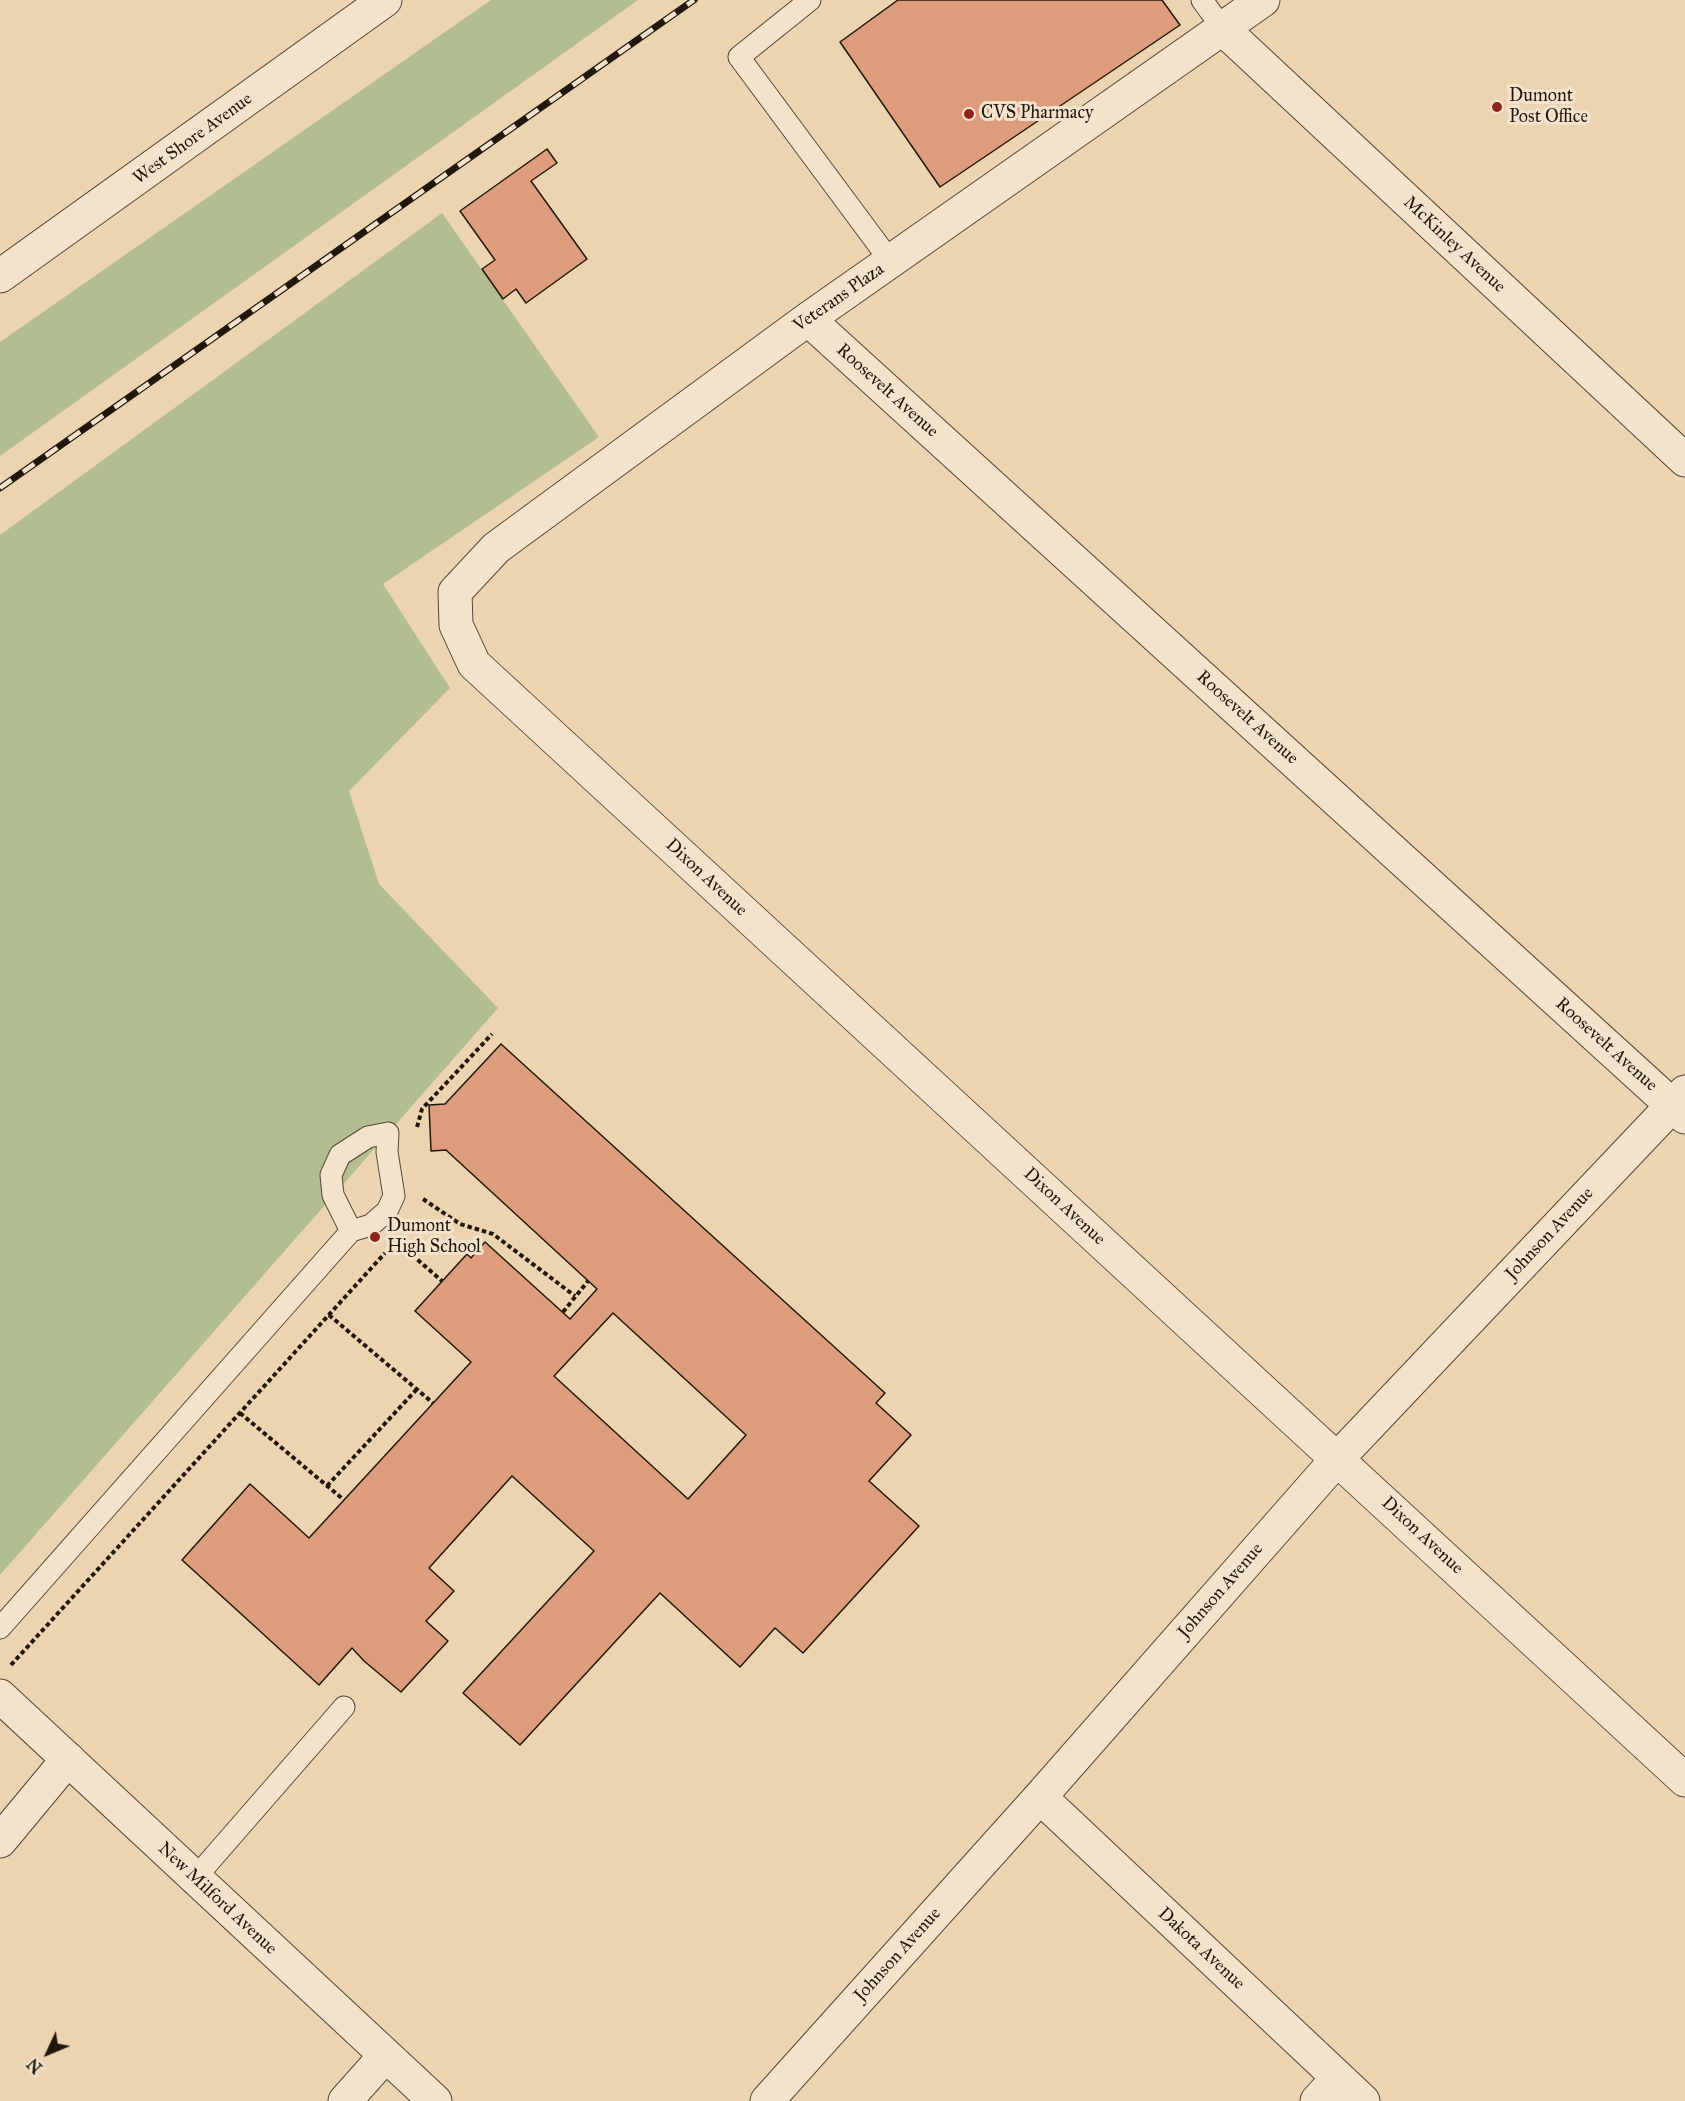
<!DOCTYPE html>
<html>
<head>
<meta charset="utf-8">
<style>
  body { margin:0 }
  #map { position:relative; width:1685px; height:2101px; overflow:hidden; background:#edd4b0; font-family:"IM FELL Great Primer",serif }
  canvas { display:block }
  .north { position:absolute; left:18px; top:2023px; width:60px; height:60px; -webkit-text-stroke:4px #f3e3cc; paint-order:stroke; rotate:226deg; font-size:16px; font-weight:700; line-height:24px; text-align:center; color:#20170d }
  .north::after { content:''; display:block; margin:auto; width:21px; height:27px; background:#20170d; clip-path:polygon(50% 0,100% 100%,50% 72%,0 100%) }
</style>
</head>
<body>
<div id="map">
<canvas width="1685" height="2101"></canvas>
<div class="north">N</div>
</div>
<script>
const context = document.querySelector('canvas').getContext('2d');
context.lineJoin = 'round';
function paint(path, color) { context.fillStyle = color; context.fill(path, 'evenodd'); }
const poly = rows => new Path2D(rows.map(r => 'M' + r).join(''));
function strokePath(path, color, width, dash) { context.strokeStyle = color; context.lineWidth = width; context.lineCap = dash ? 'butt' : 'round'; context.setLineDash(dash || []); context.stroke(path); }
function drawText(font, color, halo, rows, align = 'center') {
  context.font = font + ' "IM FELL Great Primer",serif'; context.lineWidth = 6; context.setLineDash([]); context.textBaseline = 'middle'; context.strokeStyle = halo; context.fillStyle = color; for (const [text, x, y, turn = 0] of rows) {
    context.save(); context.translate(x, y); context.rotate((+turn || 0) * Math.PI / 180); context.textAlign = isNaN(turn) ? turn : align; if (halo) context.strokeText(text, 0, 0); context.fillText(text, 0, 0); context.restore();
  }
}
paint(poly([
  [491,0,638,0,0,456,0,342],
  [442,213,599,437,383,584,450,688,349,791,379,884,498,1008,0,1575,0,535]
]), '#b2be90');
const building = poly([
  [898,0,1162,0,1180,25,940,187,840,42,898,0],
  [547,149,557,163,531,181,587,259,526,303,516,289,503,299,482,269,495,260,460,211,547,149],
  [501,1044,885,1393,876,1403,911,1435,869,1481,919,1526,803,1653,775,1628,740,1667,660,1593,520,1745,463,1693,594,1551,512,1476,429,1568,454,1591,426,1621,448,1641,401,1692,364,1661,352,1648,319,1685,182,1560,250,1484,309,1538,471,1362,415,1311,467,1254,471,1258,485,1242,570,1319,597,1289,446,1150,431,1151,429,1105,445,1104,501,1044],
  [613,1313,746,1435,688,1499,554,1376,613,1313]
]);
paint(building, '#dd9d7c');
strokePath(building, '#20170d', 1.5);
const service = poly([
  [810,0,739,57,891,262],
  [1202,0,1223,29],
  [0,1628,351,1231,371,1225,387,1211,394,1196,387,1152,388,1133,368,1137,340,1155,331,1175,333,1195,351,1231],
  [195,1878,344,1707]
]);
const minor = poly([
  [1263,0,808,319,496,548,455,592,456,625,474,664,1685,1780],
  [1223,29,1685,460],
  [0,276,385,0],
  [808,319,1685,1117],
  [1040,1797,1363,2101],
  [0,1841,68,1759],
  [345,2101,385,2056],
  [767,2101,1040,1797,1338,1458,1685,1092],
  [1317,2101,1338,2078]
]);
const tertiary = poly([
  [0,1696,435,2101]
]);
strokePath(service, '#534636', 23);
strokePath(minor, '#534636', 35);
strokePath(tertiary, '#534636', 35);
strokePath(poly([
  [417,1127,422,1109,492,1034],
  [423,1199,460,1224,493,1234,575,1296],
  [395,1240,442,1281],
  [563,1312,588,1281],
  [329,1315,433,1403],
  [240,1413,344,1500],
  [327,1486,417,1389],
  [11,1665,385,1253]
]), '#20170d', 4, [4.5, 3]);
strokePath(service, '#f3e3cc', 21);
strokePath(minor, '#f3e3cc', 33);
strokePath(tertiary, '#f3e3cc', 33);
const rail = poly([
  [0,488,694,0]
]);
strokePath(rail, '#20170d', 7);
strokePath(rail, '#f3e3cc', 4.5, [14]);
for (const [x, y, r, color] of [
  [1497,107,6,"#8f2418"],
  [969,114,6,"#8f2418"],
  [375,1237,6,"#8f2418"]
]) { const dot = new Path2D(); dot.arc(x, y, r, 0, 2 * Math.PI); context.fillStyle = color; context.fill(dot); strokePath(dot, '#f3e3cc', 2); }
drawText('18px', '#20170d', '#f3e3cc', [
  ["Dumont",1509,97],
  ["Post Office",1509,118],
  ["CVS Pharmacy",981,114],
  ["Dumont",387,1227],
  ["High School",387,1248]
], 'left');
drawText('18px', '#20170d', '#f3e3cc', [
  ["West Shore Avenue",193,139,-36],
  ["McKinley Avenue",1454,245,43],
  ["Veterans Plaza",839,298,-35],
  ["Roosevelt Avenue",887,391,42],
  ["Roosevelt Avenue",1247,718,42],
  ["Dixon Avenue",706,878,43],
  ["Roosevelt Avenue",1606,1045,42],
  ["Dixon Avenue",1064,1207,43],
  ["Johnson Avenue",1550,1234,-47],
  ["Dixon Avenue",1422,1536,43],
  ["Johnson Avenue",1221,1591,-49],
  ["New Milford Avenue",217,1899,43],
  ["Dakota Avenue",1201,1949,43],
  ["Johnson Avenue",898,1955,-48]
]);
</script>
</body>
</html>
